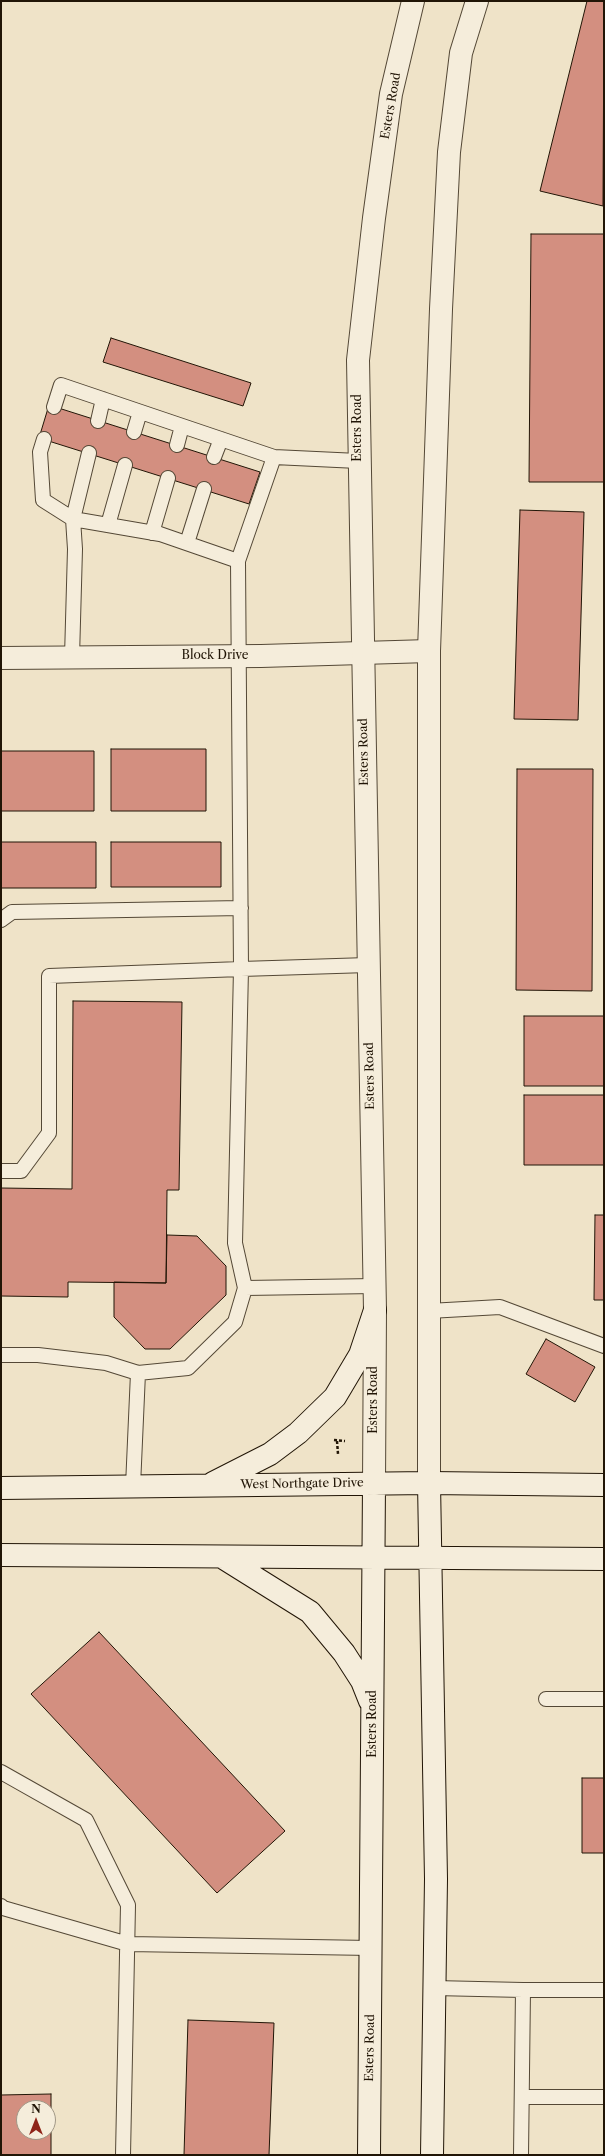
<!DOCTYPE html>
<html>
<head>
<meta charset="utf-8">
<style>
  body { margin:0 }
  #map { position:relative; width:605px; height:2156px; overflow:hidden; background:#efe3c8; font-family:"Libre Caslon Text",serif }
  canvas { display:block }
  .frame { position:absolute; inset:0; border:2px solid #211506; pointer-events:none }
  .north { position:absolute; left:16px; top:2100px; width:40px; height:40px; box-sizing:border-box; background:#f5eddb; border:1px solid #a09786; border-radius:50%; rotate:0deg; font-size:11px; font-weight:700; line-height:16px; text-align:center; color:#211506 }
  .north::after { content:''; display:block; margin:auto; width:14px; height:18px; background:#8f2418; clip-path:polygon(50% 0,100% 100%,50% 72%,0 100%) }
</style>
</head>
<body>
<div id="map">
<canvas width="605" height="2156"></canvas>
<div class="frame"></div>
<div class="north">N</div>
</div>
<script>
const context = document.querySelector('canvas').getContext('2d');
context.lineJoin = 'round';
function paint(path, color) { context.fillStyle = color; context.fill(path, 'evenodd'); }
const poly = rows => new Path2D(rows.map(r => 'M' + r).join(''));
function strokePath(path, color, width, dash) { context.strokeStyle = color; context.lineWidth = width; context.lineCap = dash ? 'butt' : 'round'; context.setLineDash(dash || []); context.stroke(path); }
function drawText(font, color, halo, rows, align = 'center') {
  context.font = font + ' "Libre Caslon Text",serif'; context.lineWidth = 3; context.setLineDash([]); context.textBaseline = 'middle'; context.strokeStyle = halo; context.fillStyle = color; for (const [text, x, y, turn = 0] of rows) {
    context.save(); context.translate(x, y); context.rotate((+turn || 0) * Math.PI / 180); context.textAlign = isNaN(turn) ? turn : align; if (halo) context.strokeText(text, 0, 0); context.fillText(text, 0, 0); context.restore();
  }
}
const building = poly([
  [587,1,604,1,603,206,540,191,587,1],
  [531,234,604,234,604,482,529,482,531,234],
  [111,338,251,383,243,406,103,362,111,338],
  [49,405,260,472,249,504,39,438,49,405],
  [520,510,584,512,578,720,514,719,520,510],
  [111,749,206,749,206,811,111,811,111,749],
  [1,751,94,751,94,811,1,811,1,751],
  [517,769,593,769,592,991,516,990,517,769],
  [1,842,96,842,96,888,1,888,1,842],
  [111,842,221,842,221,887,111,887,111,842],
  [73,1001,182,1002,179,1190,167,1190,166,1283,68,1282,68,1297,1,1296,1,1188,72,1189,73,1001],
  [524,1016,604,1016,604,1086,524,1086,524,1016],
  [524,1095,604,1095,604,1165,524,1165,524,1095],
  [595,1215,604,1215,604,1300,594,1300,595,1215],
  [167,1235,197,1236,226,1266,226,1295,170,1349,145,1349,114,1317,114,1282,166,1283,167,1235],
  [546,1339,595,1367,575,1402,526,1374,546,1339],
  [99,1632,285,1831,217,1893,31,1694,99,1632],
  [582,1778,604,1778,604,1853,582,1853,582,1778],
  [188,2020,274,2023,269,2155,184,2155,188,2020],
  [51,2094,51,2155,1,2155,1,2095,51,2094],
  [24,2108,48,2108,48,2132,24,2132,24,2108]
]);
paint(building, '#d38f80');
strokePath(building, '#211506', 1);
const service = poly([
  [54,407,61,385,274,457],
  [98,421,103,399],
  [134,432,140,412],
  [44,439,40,452,43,500,73,519,89,453],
  [177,445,182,426],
  [214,457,221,439],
  [108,525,125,465],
  [152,533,168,478],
  [187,543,204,489],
  [238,561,274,457,358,461],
  [1,920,12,912,241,908],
  [1,1171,21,1171,49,1133,49,976,241,969,238,561,160,534,73,519,75,549,72,657],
  [245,1288,375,1286],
  [429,1311,500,1307,604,1346],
  [1,1355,38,1355,106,1363,138,1373,188,1368,235,1322,245,1288,235,1243,241,969,368,965],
  [133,1486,138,1373],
  [546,1699,604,1699],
  [1,1772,86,1820,128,1905,123,2155],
  [1,1906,3,1908,128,1944,371,1948],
  [434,1988,523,1990,521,2155],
  [523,1990,604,1990],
  [522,2097,604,2097]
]);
const minor = poly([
  [1,658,261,656,429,651]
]);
const tertiary = poly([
  [429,1483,429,651,441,309,449,152,461,53,477,1],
  [374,1484,375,1310,358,360,374,218,391,94,413,1]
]);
const secondary = poly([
  [213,1483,270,1454,298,1433,335,1397,360,1355,375,1310],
  [429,1483,436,1879,432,2155],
  [1,1488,429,1483,604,1485],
  [1,1555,604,1559],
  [222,1557,310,1612,344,1653,362,1681,370,1701],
  [369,2155,374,1484]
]);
strokePath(service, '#544836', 16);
strokePath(minor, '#544836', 24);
strokePath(tertiary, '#544836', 24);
strokePath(secondary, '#211506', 24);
strokePath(poly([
  [334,1440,345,1441],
  [337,1441,338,1454]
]), '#211506', 2.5, [3, 2]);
strokePath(service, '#f5eddb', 14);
strokePath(minor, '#f5eddb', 22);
strokePath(tertiary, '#f5eddb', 22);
strokePath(secondary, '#f5eddb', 22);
drawText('12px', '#211506', '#f5eddb', [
  ["Esters Road",391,106,-80],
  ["Esters Road",358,428,-90],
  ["Block Drive",215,656],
  ["Esters Road",364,752,-91],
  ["Esters Road",370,1076,-91],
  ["Esters Road",374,1400,-90],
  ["West Northgate Drive",302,1484,-1],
  ["Esters Road",373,1724,-90],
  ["Esters Road",370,2048,-89]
]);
</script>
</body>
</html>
